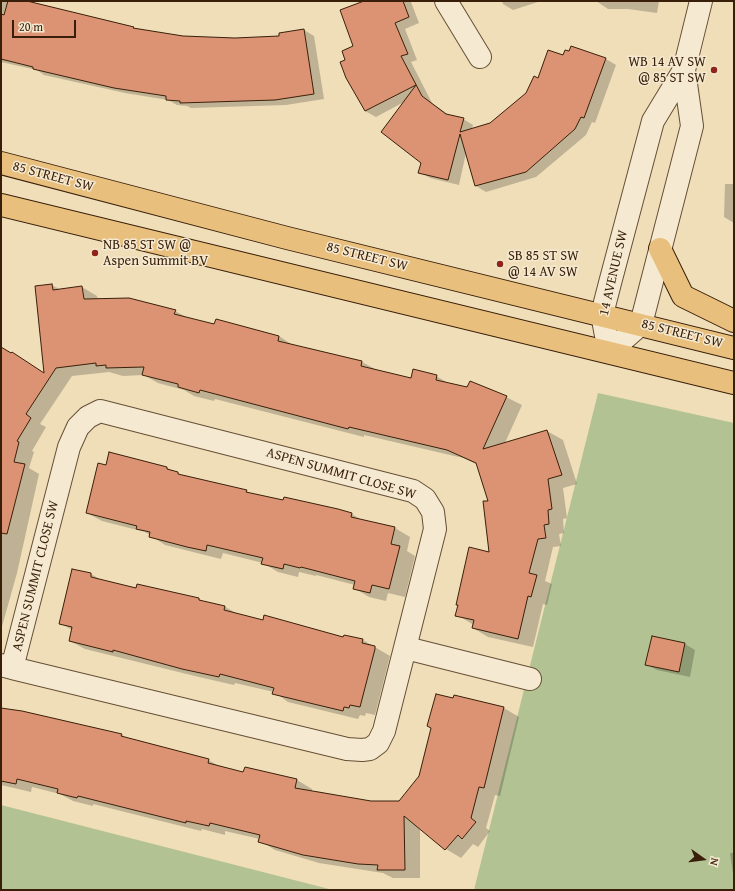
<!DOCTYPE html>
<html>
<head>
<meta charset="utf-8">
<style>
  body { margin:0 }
  #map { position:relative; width:735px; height:891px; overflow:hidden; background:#efdeb8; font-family:"Gentium Book Plus",serif }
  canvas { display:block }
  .frame { position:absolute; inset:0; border:2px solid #391f0a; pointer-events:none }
  .north { position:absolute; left:683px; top:839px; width:40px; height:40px; -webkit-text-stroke:3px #f5ead1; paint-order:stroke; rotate:104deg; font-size:11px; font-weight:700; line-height:16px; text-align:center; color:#391f0a }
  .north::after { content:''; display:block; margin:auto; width:14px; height:18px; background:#391f0a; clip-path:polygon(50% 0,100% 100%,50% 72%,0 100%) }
  .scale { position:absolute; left:12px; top:20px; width:64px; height:18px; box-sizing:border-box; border:2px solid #391f0a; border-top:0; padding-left:5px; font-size:12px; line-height:14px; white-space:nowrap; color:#391f0a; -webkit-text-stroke:3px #f5ead1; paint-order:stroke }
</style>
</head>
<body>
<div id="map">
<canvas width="735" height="891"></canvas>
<div class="frame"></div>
<div class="north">N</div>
<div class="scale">20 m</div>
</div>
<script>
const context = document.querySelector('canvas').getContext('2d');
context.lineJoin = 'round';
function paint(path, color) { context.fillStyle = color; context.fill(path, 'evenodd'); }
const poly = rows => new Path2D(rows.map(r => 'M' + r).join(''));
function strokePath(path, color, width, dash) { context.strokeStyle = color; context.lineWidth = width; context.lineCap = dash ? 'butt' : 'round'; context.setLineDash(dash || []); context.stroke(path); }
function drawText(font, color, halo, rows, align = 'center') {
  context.font = font + ' "Gentium Book Plus",serif'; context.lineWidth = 3; context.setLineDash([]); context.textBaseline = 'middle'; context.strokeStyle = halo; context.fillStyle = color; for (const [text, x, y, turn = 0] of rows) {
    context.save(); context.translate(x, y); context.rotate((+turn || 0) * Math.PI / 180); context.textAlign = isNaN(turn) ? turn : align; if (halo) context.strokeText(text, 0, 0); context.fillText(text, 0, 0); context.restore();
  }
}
paint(poly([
  [598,393,734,423,734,890,474,890],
  [1,805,333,890,1,890]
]), '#b3c293');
paint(poly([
  [1,1,25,1,138,30,183,37,235,39,280,37,304,30,314,36,324,99,286,105,191,108,187,106,177,105,168,100,125,93,44,75,37,70,1,62],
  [367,1,411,2,419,23,405,29,417,60,411,62,432,103,449,115,463,119,473,125,472,129,491,124,527,94,539,79,569,53,571,47,606,59,616,65,595,123,592,122,586,135,536,177,486,192,476,186,466,153,459,185,430,178,419,172,422,162,404,102,376,117,365,111,346,60,355,47],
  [502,1,541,1,513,10,503,4],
  [596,1,659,1,657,13,628,9,608,9],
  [725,184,734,184,734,223,724,217],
  [52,285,61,290,82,287,97,296,98,300,175,311,190,319,215,326,216,320,279,336,294,346,362,362,377,370,411,379,436,376,450,384,490,391,490,389,522,405,505,443,547,431,563,440,577,484,563,488,567,518,563,519,564,533,559,534,561,546,553,547,545,581,552,584,547,605,543,604,533,647,488,637,473,628,474,625,457,615,490,553,489,502,478,465,463,458,364,435,364,437,215,399,214,401,194,396,184,390,158,383,144,375,123,376,109,372,72,376,40,424,46,427,32,451,34,452,29,468,39,474,17,573,1,630,1,347,45,374],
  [107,466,167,468,185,477,246,491,253,495,352,514,363,521,395,528,410,537,407,551,415,556,405,597,388,593,386,601,369,597,354,588,355,585,316,575,316,576,299,572,298,577,278,572,263,563,223,553,221,559,165,545,145,532,102,521,87,513],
  [91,574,103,581,137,589,199,599,204,602,224,606,239,615,344,638,363,640,390,656,375,715,366,713,365,716,360,715,358,719,288,702,274,692,235,683,234,685,199,677,85,649,70,641,72,630,60,623],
  [685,644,695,650,690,677,657,670,647,665],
  [455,696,504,708,519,717,500,796,495,795,486,828,490,831,478,847,473,844,461,858,446,849,420,827,420,878,393,878,383,873,319,863,275,850,260,841,260,839,225,831,225,835,202,829,201,831,93,804,93,806,73,801,60,794,32,787,31,792,1,785,1,708,122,735,127,738,208,760,223,768,244,773,245,768,297,780,312,789,312,791,371,802,399,802,420,776],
  [730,853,734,853,734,880]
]), '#0003');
const building = poly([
  [8,1,27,1,134,27,133,28,183,36,235,38,279,36,279,33,304,29,314,94,275,100,180,103,180,101,166,100,166,96,114,88,33,69,33,67,1,59,1,14,4,15,8,1],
  [364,1,403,1,409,17,395,23,408,54,401,56,422,96,446,114,464,118,460,132,490,123,526,93,534,76,538,78,548,50,563,55,565,50,569,51,571,46,606,58,584,118,581,117,575,129,526,172,475,186,460,134,448,180,418,173,421,163,381,132,416,85,365,111,346,78,340,62,345,60,342,51,353,46,340,10,364,1],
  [52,284,53,290,82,286,84,299,129,298,176,310,174,314,214,324,216,319,279,336,278,341,362,361,361,366,411,378,413,369,437,375,436,380,467,387,470,381,507,396,483,449,547,430,562,475,548,479,552,509,548,510,549,524,544,525,546,538,538,539,529,573,537,575,531,597,528,596,518,639,472,628,474,620,455,616,458,605,456,605,469,547,489,552,483,501,488,501,476,463,447,450,349,427,348,429,200,390,199,393,178,387,178,384,142,375,144,367,106,368,106,365,96,366,96,363,56,368,26,414,31,418,17,441,19,442,14,462,25,464,7,534,1,533,1,347,11,353,12,352,44,373,35,286,52,284],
  [109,452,167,467,167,469,178,472,178,474,247,490,246,492,283,500,284,497,338,509,352,513,351,517,395,527,391,544,400,546,389,589,372,585,370,593,353,589,355,581,301,567,300,568,284,564,283,569,261,564,263,558,207,545,206,551,187,547,149,537,150,532,136,529,137,526,86,513,98,463,106,465,109,452],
  [72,569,91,573,91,577,136,588,137,584,199,598,199,600,225,606,224,610,263,620,264,615,343,637,344,635,363,639,362,643,375,646,375,649,360,707,350,705,349,708,344,707,343,711,272,694,274,688,220,674,219,677,182,669,113,650,113,652,69,641,72,627,59,624,72,569],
  [652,636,685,643,679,672,645,665,652,636],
  [436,694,453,698,454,695,504,707,484,788,479,787,471,818,476,822,462,839,458,835,445,850,404,816,405,870,377,870,378,865,358,864,303,855,258,842,260,835,210,823,209,826,186,821,186,823,78,796,77,798,57,793,58,789,17,779,16,784,1,781,1,708,22,711,122,734,121,736,209,759,208,763,243,772,245,767,297,779,295,788,371,801,399,801,419,776,431,728,427,726,436,694]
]);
paint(building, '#dc9373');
strokePath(building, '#391f0a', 1);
const minor = poly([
  [446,1,480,57],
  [609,352,602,314,610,283,653,121,684,70,701,1],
  [609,352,641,324,692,126,684,70],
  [406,648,530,679],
  [1,665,12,668,347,749,362,750,370,749,378,743,384,731,435,529,433,512,425,499,413,491,100,411,88,417,78,427,69,447,12,668]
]);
const major = poly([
  [1,163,287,238,734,348],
  [1,205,734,383],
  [660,249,683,296,734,321]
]);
strokePath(minor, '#664f36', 24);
strokePath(major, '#391f0a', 24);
strokePath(minor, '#f5ead1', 22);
strokePath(major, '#e8bf7c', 22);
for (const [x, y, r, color] of [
  [714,70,4,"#8f2418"],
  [95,253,4,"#8f2418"],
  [500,264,4,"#8f2418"]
]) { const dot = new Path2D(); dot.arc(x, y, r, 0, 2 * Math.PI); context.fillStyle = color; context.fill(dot); strokePath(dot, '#f5ead1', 1.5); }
drawText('14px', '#391f0a', '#f5ead1', [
  ["WB 14 AV SW",706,62,"right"],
  ["@ 85 ST SW",706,78,"right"],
  ["NB 85 ST SW @",103,245],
  ["Aspen Summit BV",103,261],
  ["SB 85 ST SW",508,256],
  ["@ 14 AV SW",508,272]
], 'left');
drawText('14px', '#391f0a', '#f5ead1', [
  ["85 STREET SW",53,177,15],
  ["85 STREET SW",367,257,14],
  ["14 AVENUE SW",614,273,-77],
  ["85 STREET SW",682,334,14],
  ["ASPEN SUMMIT CLOSE SW",341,474,16],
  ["ASPEN SUMMIT CLOSE SW",36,576,-76]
]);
</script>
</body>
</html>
